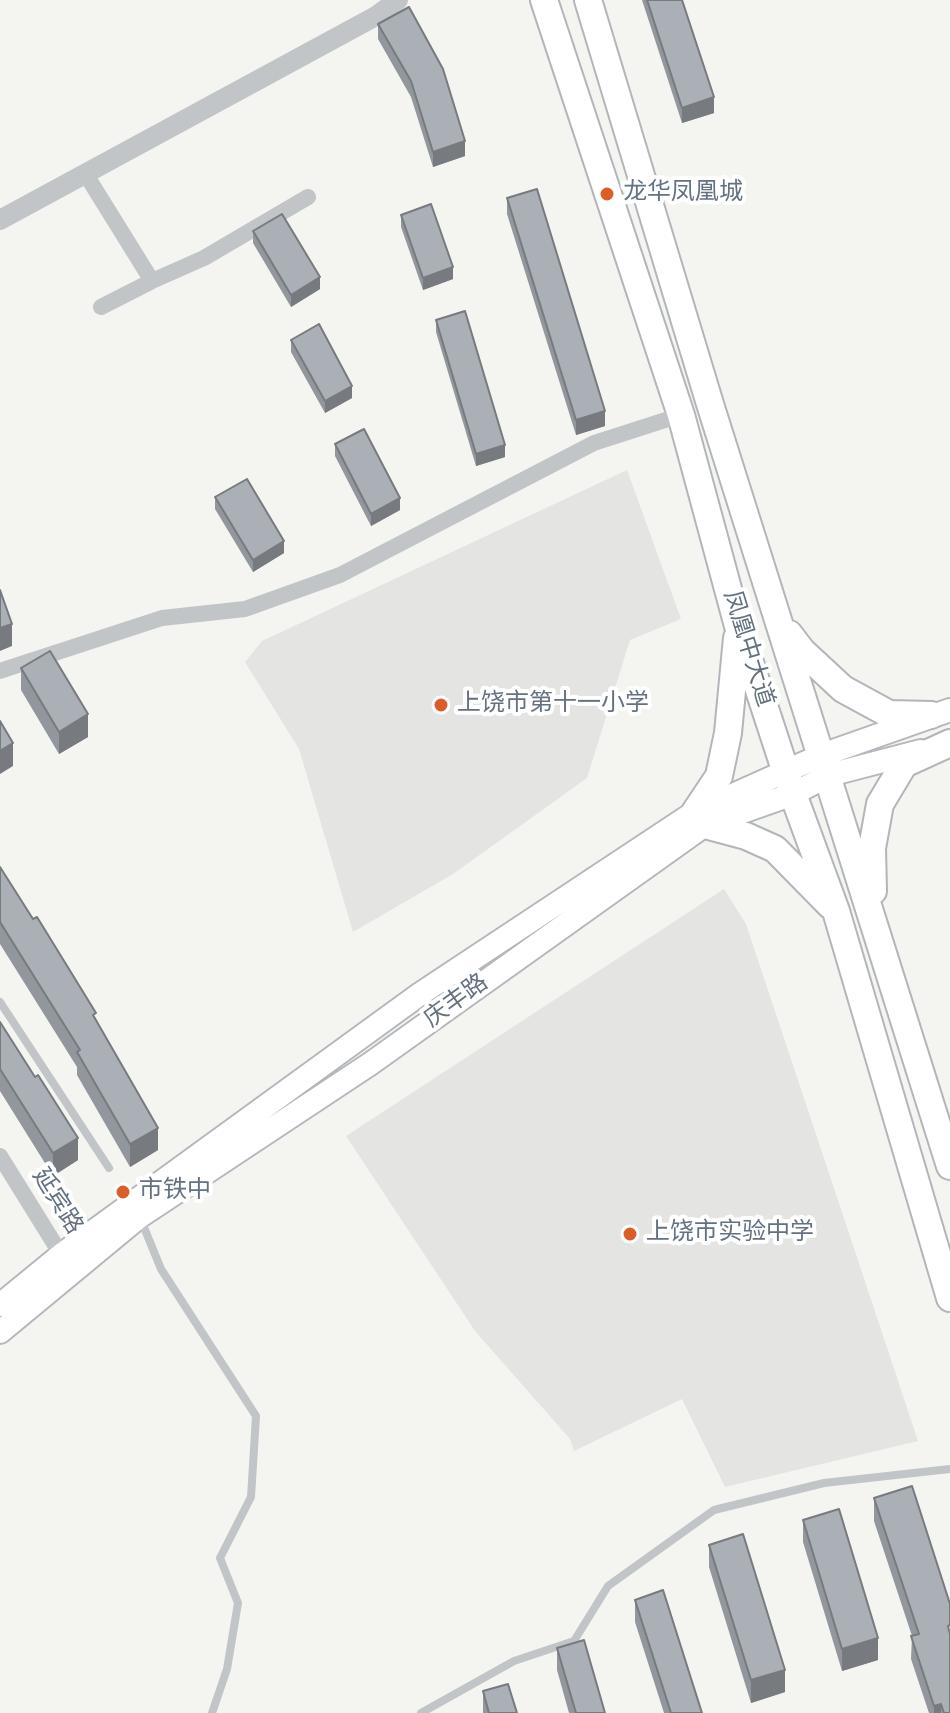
<!DOCTYPE html>
<html>
<head>
<meta charset="utf-8">
<style>
  body { margin:0 }
  canvas { display:block; background:#f4f4f0 }
</style>
</head>
<body>
<canvas width="950" height="1713"></canvas>
<script>
const context = document.querySelector('canvas').getContext('2d');
context.lineJoin = 'round';
function paint(path, color) { context.fillStyle = color; context.fill(path, 'evenodd'); }
const poly = rows => new Path2D(rows.map(r => 'M' + r).join(''));
function strokePath(path, color, width, dash) { context.strokeStyle = color; context.lineWidth = width; context.lineCap = dash ? 'butt' : 'round'; context.setLineDash(dash || []); context.stroke(path); }
function drawText(font, color, halo, rows, align = 'center') {
  context.font = font + ' "Source Sans 3","Noto Sans SC",sans-serif'; context.lineWidth = 8; context.setLineDash([]); context.textBaseline = 'middle'; context.strokeStyle = halo; context.fillStyle = color; for (const [text, x, y, turn = 0] of rows) {
    context.save(); context.translate(x, y); context.rotate((+turn || 0) * Math.PI / 180); context.textAlign = isNaN(turn) ? turn : align; if (halo) context.strokeText(text, 0, 0); context.fillText(text, 0, 0); context.restore();
  }
}
paint(poly([
  [627,470,681,619,630,640,587,778,453,874,353,932,299,749,245,662,262,641],
  [724,889,746,924,918,1441,725,1487,682,1399,574,1451,570,1439,475,1331,346,1136]
]), '#e4e5e3');
const secondary = poly([
  [0,1305,61,1255,420,994,695,812,822,755,950,710],
  [0,1332,139,1217,370,1064,705,825,793,794,829,775,921,751]
]);
const primary = poly([
  [544,0,681,415,738,626,793,794,836,911,950,1298],
  [588,0,710,404,950,1166],
  [789,634,802,651,843,689,889,714,931,715],
  [695,812,719,776,728,733,737,638],
  [705,825,746,836,775,849,830,905],
  [873,891,872,848,880,804,904,764,950,743]
]);
strokePath(secondary, '#b4b8bc', 26);
strokePath(primary, '#b2b6ba', 30);
strokePath(poly([
  [0,1002,109,1168],
  [141,1220,161,1269,256,1416,251,1497,220,1558,238,1603,227,1669,212,1713],
  [421,1713,514,1661,574,1641,608,1586,714,1510,824,1483,950,1469]
]), '#c2c5c8', 8);
strokePath(poly([
  [85,173,152,281,204,258,308,197],
  [101,307,152,281],
  [0,671,162,618,245,609,340,575,594,443,681,415],
  [0,1156,67,1264]
]), '#c2c5c8', 16);
strokePath(poly([
  [0,220,376,16,398,0]
]), '#c2c5c8', 20);
strokePath(secondary, '#fff', 22);
strokePath(primary, '#fff', 26);
paint(poly([
  [642,0,682,0,714,113,682,123],
  [378,24,465,156,433,167,411,97,378,39],
  [507,198,605,426,576,435,507,214],
  [401,215,453,279,423,290,401,227],
  [253,231,320,289,291,307,253,243],
  [436,320,505,457,476,466,436,332],
  [291,340,352,398,325,413,291,352],
  [335,444,400,510,371,526,335,456],
  [215,497,284,553,253,572,215,509],
  [21,668,88,737,59,754,21,690],
  [0,867,96,1020,158,1150,130,1167,77,1075,77,1067,0,944],
  [0,1022,78,1160,53,1176,0,1091],
  [874,1498,950,1713,929,1713,911,1659,912,1636,874,1521],
  [803,1520,878,1660,842,1671,803,1542],
  [709,1545,785,1692,751,1703,709,1567],
  [635,1600,702,1713,664,1713,635,1622],
  [557,1648,605,1713,569,1713,557,1670],
  [483,1691,517,1713,483,1713]
]), '#92979d');
paint(poly([
  [714,97,714,113,682,123,682,108],
  [465,141,465,156,433,167,433,152],
  [453,267,453,279,423,290,423,278],
  [320,277,320,289,291,307,291,295],
  [352,386,352,398,325,413,325,401],
  [605,411,605,426,576,435,576,420],
  [505,445,505,457,476,466,476,454],
  [400,498,400,510,371,526,371,514],
  [284,541,284,553,253,572,253,560],
  [12,624,12,646,0,651,0,628],
  [88,714,88,737,59,754,59,732],
  [13,743,13,766,0,774,0,751],
  [158,1128,158,1150,130,1167,130,1144],
  [78,1138,78,1160,53,1176,53,1153],
  [878,1638,878,1660,842,1671,842,1649],
  [785,1670,785,1692,751,1703,751,1680],
  [941,1704,941,1713,934,1713,934,1706]
]), '#777b7f');
const building = poly([
  [647,0,682,0,714,97,682,108,647,0],
  [409,7,443,69,465,141,433,152,411,81,378,24,409,7],
  [537,189,605,411,576,420,507,198,537,189],
  [431,204,453,267,423,278,401,215,431,204],
  [282,214,320,277,291,295,253,231,282,214],
  [465,311,505,445,476,454,436,320,465,311],
  [319,324,352,386,325,401,291,340,319,324],
  [364,429,400,498,371,514,335,444,364,429],
  [247,479,284,541,253,560,215,497,247,479],
  [0,590,12,624,0,628,0,590],
  [50,651,88,714,59,732,21,668,50,651],
  [0,721,13,743,0,751,0,721],
  [0,867,33,919,37,917,96,1013,93,1015,158,1128,130,1144,77,1052,80,1050,0,922,0,867],
  [0,1022,35,1077,38,1075,78,1138,53,1153,0,1069,0,1022],
  [912,1486,950,1604,950,1625,948,1626,950,1634,950,1713,944,1713,941,1704,934,1706,911,1636,919,1634,874,1498,912,1486],
  [839,1509,878,1638,842,1649,803,1520,839,1509],
  [743,1534,785,1670,751,1680,709,1545,743,1534],
  [663,1590,702,1713,671,1713,635,1600,663,1590],
  [584,1640,605,1713,576,1713,557,1648,584,1640],
  [508,1684,517,1713,489,1713,483,1691,508,1684]
]);
paint(building, '#aab0b6');
strokePath(building, '#777b7f', 2);
for (const [x, y, r, color] of [
  [607,194,8,"#db5e29"],
  [441,705,8,"#db5e29"],
  [123,1192,8,"#db5e29"],
  [630,1234,8,"#db5e29"]
]) { const dot = new Path2D(); dot.arc(x, y, r, 0, 2 * Math.PI); context.fillStyle = color; context.fill(dot); strokePath(dot, '#fff', 3); }
drawText('24px', '#647280', '#fff', [
  ["龙华凤凰城",623,194],
  ["上饶市第十一小学",457,705],
  ["市铁中",139,1192],
  ["上饶市实验中学",646,1234]
], 'left');
drawText('24px', '#647280', '#fff', [
  ["凤凰中大道",747,649,73],
  ["庆丰路",457,1002,-36],
  ["延宾路",56,1202,58]
]);
</script>
</body>
</html>
